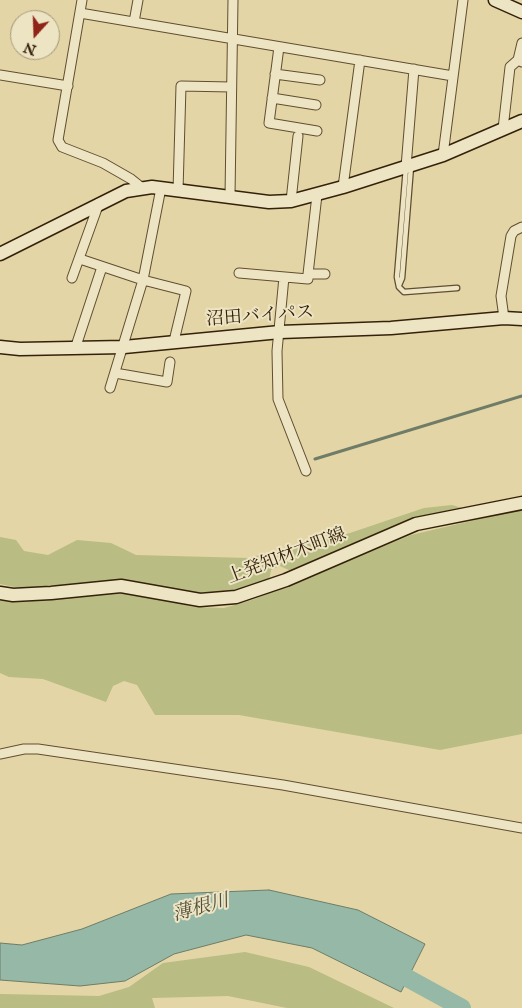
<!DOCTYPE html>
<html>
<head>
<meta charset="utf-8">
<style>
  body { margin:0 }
  #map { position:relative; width:522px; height:1008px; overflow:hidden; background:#e3d5a5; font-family:"IM FELL English",serif }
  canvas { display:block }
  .north { position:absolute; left:10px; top:10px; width:50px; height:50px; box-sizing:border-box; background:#ede4c4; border:1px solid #a3967a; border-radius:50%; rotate:200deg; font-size:14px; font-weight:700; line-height:20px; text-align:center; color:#34210a }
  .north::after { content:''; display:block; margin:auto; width:18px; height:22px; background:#8f2418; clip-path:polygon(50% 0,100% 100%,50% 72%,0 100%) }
</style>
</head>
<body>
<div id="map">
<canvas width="522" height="1008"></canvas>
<div class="north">N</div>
</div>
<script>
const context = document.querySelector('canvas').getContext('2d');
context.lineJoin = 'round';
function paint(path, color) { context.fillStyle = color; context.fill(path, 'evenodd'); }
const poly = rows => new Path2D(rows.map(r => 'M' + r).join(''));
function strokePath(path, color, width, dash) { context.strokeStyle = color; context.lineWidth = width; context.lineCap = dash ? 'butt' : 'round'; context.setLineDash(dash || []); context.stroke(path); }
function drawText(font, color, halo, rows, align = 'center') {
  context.font = font + ' "IM FELL English","Noto Serif JP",serif'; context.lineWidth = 4; context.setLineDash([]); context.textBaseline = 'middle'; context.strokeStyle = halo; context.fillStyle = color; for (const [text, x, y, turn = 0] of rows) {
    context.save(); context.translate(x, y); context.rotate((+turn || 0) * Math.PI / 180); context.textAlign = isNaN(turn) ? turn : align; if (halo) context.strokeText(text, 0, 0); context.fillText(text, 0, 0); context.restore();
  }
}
paint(poly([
  [452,505,462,508,413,521,291,571,280,566,271,570,269,581,249,589,205,596,75,585,50,585,28,590,0,584,0,537,16,540,24,551,48,555,77,540,111,543,136,555,248,558,350,533,424,508],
  [518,510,522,511,522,734,440,750,239,715,155,715,137,685,124,681,113,686,106,702,43,679,9,677,0,673,0,599,13,602,122,592,144,595,194,607,224,608,255,599,411,535],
  [245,952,309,967,394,1008,287,1008,228,996,152,998,155,1008,0,1008,0,994,99,996,129,987,163,963]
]), '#b9bc83');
const water = poly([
  [269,890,358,910,425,944,401,992,312,948,246,935,174,954,125,981,80,986,0,980,0,943,22,945,82,929,171,894,269,890]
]);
paint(water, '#95b9a6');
strokePath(water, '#6e7c68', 1);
strokePath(poly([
  [315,459,522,396]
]), '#6e7c68', 3);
strokePath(poly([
  [389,968,462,1008]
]), '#95b9a6', 18);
const lane = poly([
  [406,168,397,277,399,287,404,292,457,288],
  [399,285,402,278,411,166]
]);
const street = poly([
  [82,0,58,140,62,147,103,163,131,179,141,187],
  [80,13,453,76],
  [134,22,138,0],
  [279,47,269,123,317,131],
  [522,62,518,60,522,43],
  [275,74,320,80],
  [0,75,68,86],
  [272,98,316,105],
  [503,129,510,67,518,60],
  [443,155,463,0],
  [406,167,414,69],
  [343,187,360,60],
  [178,191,181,86,231,87],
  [230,196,233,0],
  [291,201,298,136],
  [80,259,143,280,186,291,174,341],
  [239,273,308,279,308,274,325,274],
  [308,274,317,195],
  [284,277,277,351,278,399,306,471],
  [72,278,99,203],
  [504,318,501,296,511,236,514,231,522,227],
  [75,349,102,267],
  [115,373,167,382,170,362],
  [110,388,143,280,161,188],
  [0,754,24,749,38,749,283,785,522,828]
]);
const secondary = poly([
  [495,0,522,12],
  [0,254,126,191,152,187,269,202,291,201,343,187,443,155,522,121],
  [0,347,20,349,124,347,280,332,391,328,504,318,522,319],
  [0,593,13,595,51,593,121,586,200,600,236,597,286,580,416,524,522,503]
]);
strokePath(lane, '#604e31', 7);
strokePath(street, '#604e31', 11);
strokePath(secondary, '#34210a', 15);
strokePath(lane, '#ede4c4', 4.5);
strokePath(street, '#ede4c4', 9);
strokePath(secondary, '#ede4c4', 12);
drawText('18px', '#34210a', '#ede4c4', [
  ["沼田バイパス",260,317,-4],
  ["上発知材木町線",287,557,-21]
]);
drawText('italic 19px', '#514f39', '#ede4c4', [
  ["薄根川",201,909,-15]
]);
</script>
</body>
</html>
